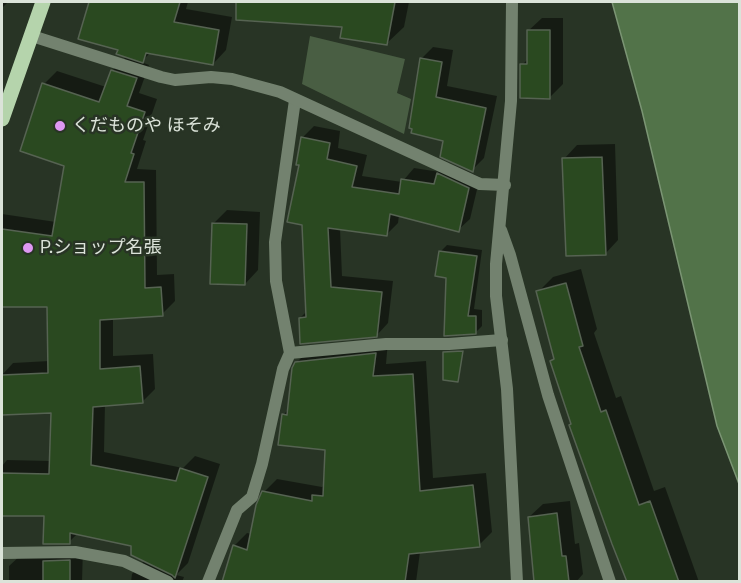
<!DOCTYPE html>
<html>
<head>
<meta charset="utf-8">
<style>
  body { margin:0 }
  #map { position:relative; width:741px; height:583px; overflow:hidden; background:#283425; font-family:"Space Grotesk",sans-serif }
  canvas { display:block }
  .frame { position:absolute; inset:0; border:3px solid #dbe3d9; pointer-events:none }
</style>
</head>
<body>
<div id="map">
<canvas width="741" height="583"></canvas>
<div class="frame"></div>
</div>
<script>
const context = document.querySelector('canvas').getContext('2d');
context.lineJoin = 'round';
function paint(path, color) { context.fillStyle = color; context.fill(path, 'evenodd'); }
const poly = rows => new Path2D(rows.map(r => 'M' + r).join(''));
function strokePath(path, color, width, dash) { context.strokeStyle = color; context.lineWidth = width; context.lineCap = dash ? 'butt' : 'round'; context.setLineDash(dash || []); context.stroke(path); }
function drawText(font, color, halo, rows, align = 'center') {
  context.font = font + ' "Space Grotesk","Noto Sans JP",sans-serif'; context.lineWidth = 5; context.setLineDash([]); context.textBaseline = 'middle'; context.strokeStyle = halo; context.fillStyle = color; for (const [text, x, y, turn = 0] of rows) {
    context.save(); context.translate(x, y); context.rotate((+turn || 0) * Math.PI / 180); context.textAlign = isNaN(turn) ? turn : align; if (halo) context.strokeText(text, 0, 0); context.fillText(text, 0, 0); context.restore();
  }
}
paint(poly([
  [310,36,405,59,397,93,411,99,404,134,302,84]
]), '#495e43');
const water = poly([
  [612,2,739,2,739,484,717,426,642,111,612,2]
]);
paint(water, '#527349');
strokePath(water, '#7b9574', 1.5);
paint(poly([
  [2,2,8,2,2,8],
  [93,2,188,2,186,9,232,17,226,50,213,64,150,53,141,62,149,65,139,93,157,99,143,140,146,141,137,169,156,170,157,275,174,274,175,301,162,314,113,317,113,356,153,354,155,389,142,402,105,404,104,452,183,468,195,456,220,464,188,563,176,575,184,577,182,582,131,582,132,574,145,560,133,544,78,533,69,542,45,515,2,514,2,466,7,460,51,461,52,411,2,413,2,375,13,363,49,361,48,306,2,306,2,214,56,222,66,165,44,84,57,71,106,87,112,71,127,56,120,49],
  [244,2,409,2,404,27,386,44,344,26,243,19],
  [542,18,563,18,563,84,550,97,522,65,528,59,528,31],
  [433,47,453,50,447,86,497,96,484,158,472,170,445,140,421,59],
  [314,126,340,131,338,148,367,155,362,176,402,182,414,168,440,172,449,163,480,177,470,219,458,230,399,215,398,223,386,235,340,228,342,276,393,281,388,323,377,335,300,318,307,311,301,164,302,138],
  [615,144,618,240,605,254,564,159,577,145],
  [227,210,260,212,258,270,245,284,213,224],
  [447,245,482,250,474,309,482,310,482,326,476,332,447,276,441,251],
  [581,269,597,329,594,333,616,398,621,396,654,491,665,487,699,582,628,582,551,361,555,357,538,292,553,277],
  [388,341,386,364,426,361,433,478,486,473,492,532,479,545,420,552,416,582,224,582,234,546,247,533,252,534,264,492,277,479,322,487,325,484,327,449,283,415,289,409,296,363,310,349],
  [570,501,575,544,579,543,583,574,576,582,536,582,529,517,543,504],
  [83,548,82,582,9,582,9,566,23,553]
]), '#0007');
const building = poly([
  [89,2,180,2,174,22,219,30,213,65,146,53,143,63,116,54,118,50,78,39,89,2],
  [236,2,395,2,387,45,340,38,342,27,236,20,236,2],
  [527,30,550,30,550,99,520,98,520,64,527,64,527,30],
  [420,58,442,62,436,97,486,108,473,172,440,157,443,141,411,133,412,129,409,128,420,58],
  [111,70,137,78,127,106,145,112,131,153,134,154,125,182,144,182,145,288,161,287,163,316,100,320,100,369,140,366,143,403,93,407,91,465,176,481,180,468,208,477,175,578,172,575,131,555,131,546,70,533,70,544,43,544,44,516,2,516,2,473,49,474,51,413,2,415,2,375,48,373,47,307,2,307,2,229,52,236,64,166,20,151,42,83,99,102,111,70],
  [301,137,330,143,327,159,357,166,352,187,399,194,401,179,434,184,437,173,469,188,459,232,390,214,387,236,328,228,331,287,382,292,377,337,300,344,299,318,306,317,302,225,287,222,299,165,296,165,301,137],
  [602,157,606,255,566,256,562,158,602,157],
  [212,223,247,224,245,285,210,284,212,223],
  [439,251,477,256,468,316,476,316,476,334,444,336,446,278,435,276,439,251],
  [566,283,583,346,579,347,601,412,606,410,639,505,650,501,679,582,627,582,612,544,569,425,571,424,550,361,554,359,536,291,566,283],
  [463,351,458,382,443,380,443,352,463,351],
  [376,353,373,376,413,374,420,491,473,485,480,547,409,554,405,582,222,582,233,545,247,550,256,505,262,491,312,501,312,495,323,496,325,450,278,445,282,414,287,415,292,368,295,362,376,353],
  [557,513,562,556,566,556,569,582,534,582,528,517,557,513],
  [70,560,70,582,43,582,43,561,70,560]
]);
paint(building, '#2a4920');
strokePath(building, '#566352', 1.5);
strokePath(poly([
  [290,353,386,344,449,344,502,340],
  [208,582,237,510,252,497,262,464,283,369,290,353,276,281,275,242,295,100]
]), '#73826f', 12);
strokePath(poly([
  [512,2,511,101,496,264,496,296,507,389,517,582],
  [32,36,161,77,175,80,211,77,232,79,280,92,480,184,505,185],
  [501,230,510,255,548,395,610,582],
  [2,553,75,552,124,561,168,582]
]), '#73826f', 12);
strokePath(poly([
  [2,119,43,2]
]), '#b5d4ac', 15);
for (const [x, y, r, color] of [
  [60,126,6,"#de98f2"],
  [28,248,6,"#de98f2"]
]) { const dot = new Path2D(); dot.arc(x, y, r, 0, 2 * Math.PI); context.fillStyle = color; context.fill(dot); strokePath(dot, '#283425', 2); }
drawText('18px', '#dbe3d9', '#283425', [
  ["くだものや ほそみ",72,126],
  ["P.ショップ名張",40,248]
], 'left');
</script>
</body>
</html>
